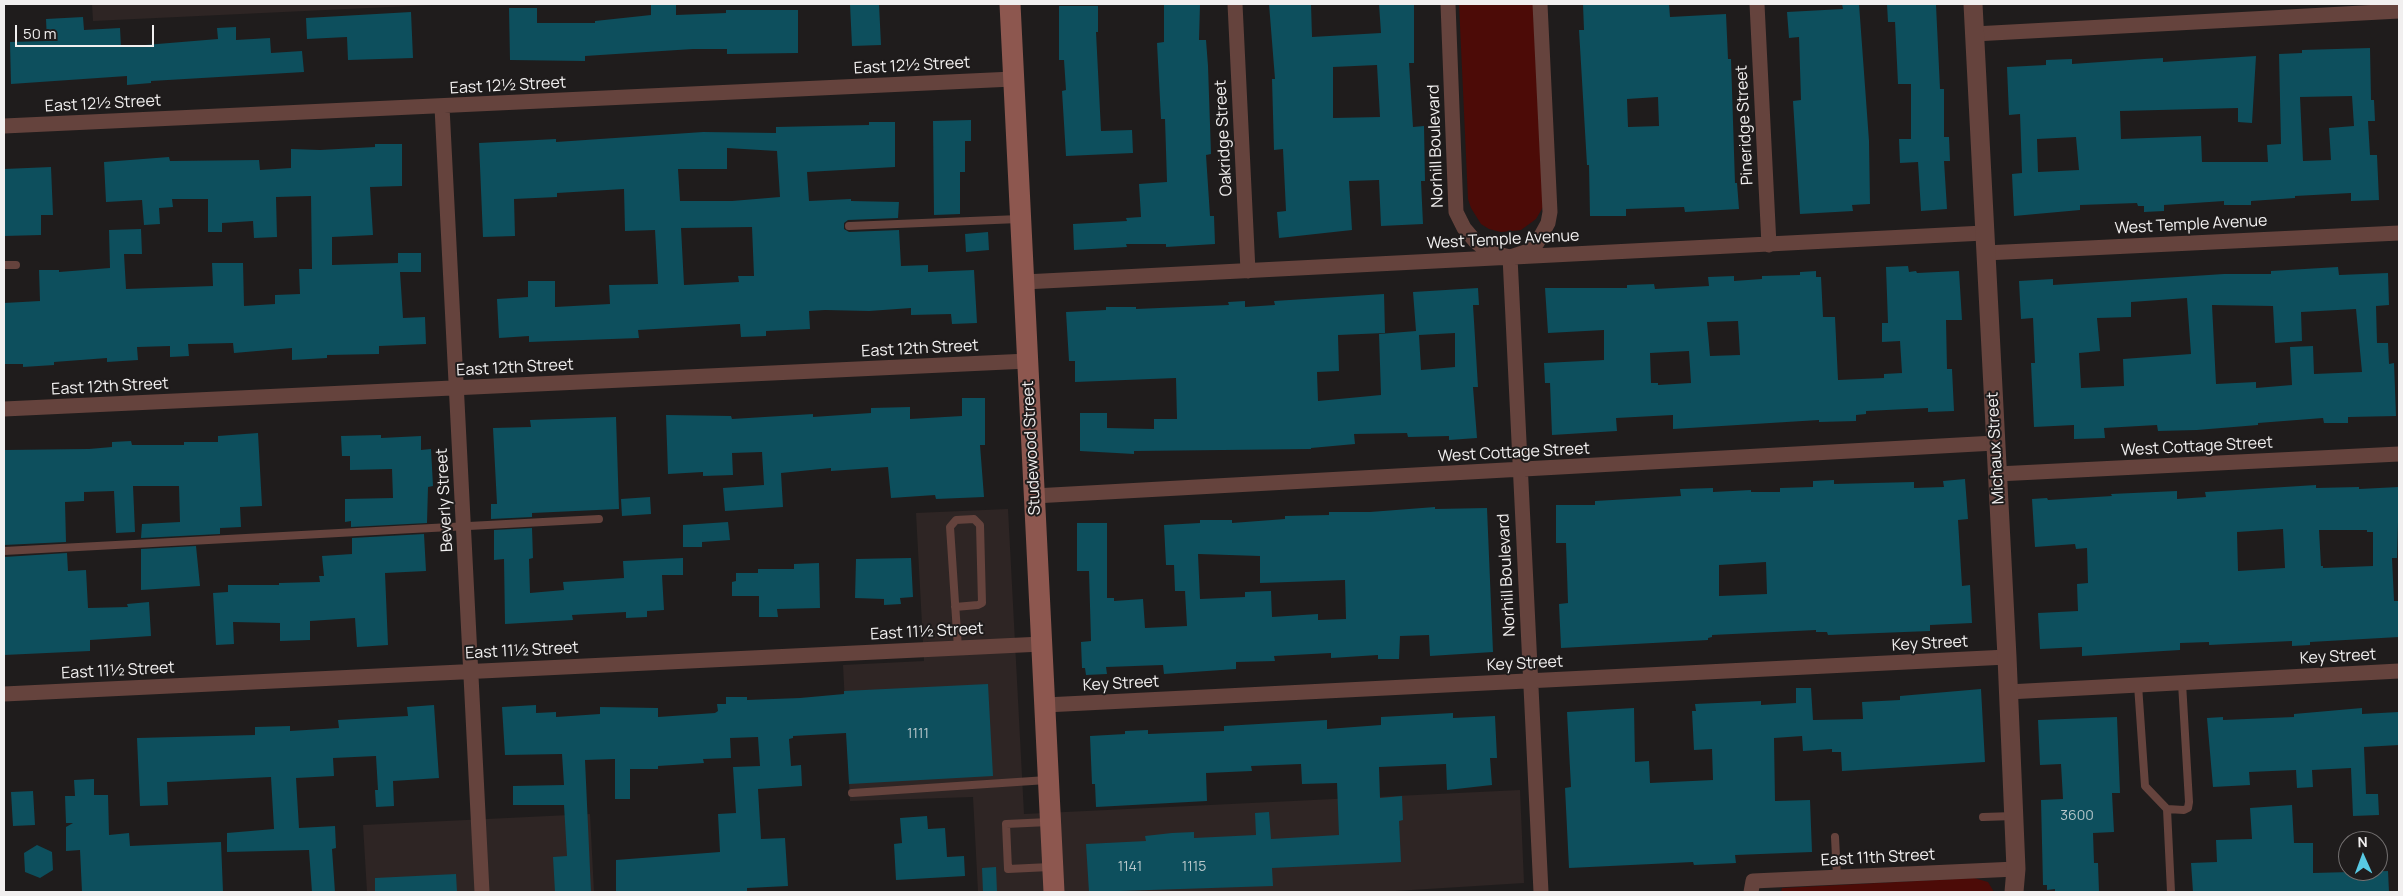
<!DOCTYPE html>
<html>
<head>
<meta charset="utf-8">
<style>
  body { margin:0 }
  #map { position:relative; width:2403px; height:896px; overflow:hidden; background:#1f1c1c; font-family:Manrope,sans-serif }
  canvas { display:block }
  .frame { position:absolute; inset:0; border:5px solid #f1efef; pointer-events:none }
  .north { position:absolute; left:2338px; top:831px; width:50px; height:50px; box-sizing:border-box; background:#1f1c1c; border:1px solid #737070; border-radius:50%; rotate:358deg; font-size:14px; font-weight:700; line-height:20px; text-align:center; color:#f1efef }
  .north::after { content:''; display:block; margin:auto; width:18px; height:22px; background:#58c9e3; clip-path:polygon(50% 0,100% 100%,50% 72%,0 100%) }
  .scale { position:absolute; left:15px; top:25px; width:139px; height:22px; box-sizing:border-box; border:2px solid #f1efef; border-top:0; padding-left:6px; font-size:15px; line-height:18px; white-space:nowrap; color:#f1efef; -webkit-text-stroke:4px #1f1c1c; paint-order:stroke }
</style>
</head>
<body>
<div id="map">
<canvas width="2403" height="896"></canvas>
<div class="frame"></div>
<div class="north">N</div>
<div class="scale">50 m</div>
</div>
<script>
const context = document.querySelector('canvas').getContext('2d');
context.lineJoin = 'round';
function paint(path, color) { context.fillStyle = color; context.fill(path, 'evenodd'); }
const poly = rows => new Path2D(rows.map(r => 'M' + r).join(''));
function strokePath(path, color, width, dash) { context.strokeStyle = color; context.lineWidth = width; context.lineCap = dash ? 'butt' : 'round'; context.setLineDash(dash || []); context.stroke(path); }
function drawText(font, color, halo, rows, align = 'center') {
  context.font = font + ' Manrope,sans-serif'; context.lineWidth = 4; context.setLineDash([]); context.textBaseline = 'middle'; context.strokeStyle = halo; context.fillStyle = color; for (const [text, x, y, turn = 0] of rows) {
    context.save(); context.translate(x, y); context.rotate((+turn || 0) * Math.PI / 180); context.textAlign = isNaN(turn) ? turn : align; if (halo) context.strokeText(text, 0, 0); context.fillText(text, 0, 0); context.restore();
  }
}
paint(poly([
  [92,4,453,4,93,21],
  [1008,509,1024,814,1520,790,1524,883,1380,892,978,892,973,797,850,801,843,665,924,661,916,513],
  [590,814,594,892,367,892,363,825]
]), '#2e2524');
paint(poly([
  [1459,4,1533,4,1543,207,1536,219,1521,230,1501,232,1489,229,1481,224,1471,208,1468,199],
  [1974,878,1988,882,1994,892,1781,892,1782,888]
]), '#4c0b07');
paint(poly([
  [651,4,676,4,676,15,726,13,726,10,798,10,798,53,727,54,727,49,693,49,585,56,585,61,510,60,509,8,537,8,537,23,595,23,595,21,651,15],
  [850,4,879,4,881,45,852,46],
  [1164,4,1200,4,1199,40,1206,40,1208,66,1211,154,1206,155,1210,216,1214,216,1215,244,1166,247,1166,244,1126,244,1127,247,1074,250,1073,224,1127,221,1126,218,1141,217,1139,184,1167,182,1165,119,1161,119,1157,43,1164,42],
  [1269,4,1311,4,1312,37,1381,33,1379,4,1414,4,1414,63,1409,63,1413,127,1424,126,1425,181,1421,181,1423,224,1381,226,1379,180,1349,181,1352,230,1279,238,1277,212,1286,211,1283,149,1274,150,1272,79,1275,79],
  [1377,65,1380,117,1333,118,1333,67],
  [1583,4,1669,4,1670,17,1726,14,1728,59,1731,59,1735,183,1737,183,1739,209,1685,212,1684,207,1626,209,1626,216,1590,216,1589,165,1587,165,1579,30,1584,30],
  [1658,97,1659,126,1628,127,1627,99],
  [1842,4,1859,4,1869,141,1870,204,1852,205,1853,211,1800,214,1793,101,1801,100,1799,37,1789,38,1787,12,1843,9],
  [1887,4,1936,5,1940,89,1944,89,1944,137,1949,137,1950,161,1944,161,1947,209,1921,211,1918,162,1900,163,1899,139,1911,139,1911,84,1898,84,1895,22,1888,22],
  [1059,6,1098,6,1098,32,1096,32,1101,131,1132,130,1133,153,1066,156,1062,91,1066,90,1064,60,1059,60],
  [411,12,413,58,348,60,347,37,307,39,306,18],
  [83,17,84,30,120,28,121,47,218,39,217,28,236,27,236,40,270,38,271,53,302,51,304,72,151,81,151,83,127,85,127,76,11,84,10,42,47,41,46,19],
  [2370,48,2371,100,2374,100,2375,121,2368,121,2370,155,2377,155,2379,200,2351,201,2351,193,2295,196,2295,198,2251,201,2251,205,2224,205,2224,201,2164,205,2164,211,2144,212,2144,206,2138,206,2137,203,2080,205,2080,210,2014,216,2012,174,2022,173,2021,143,2020,114,2009,115,2007,67,2046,65,2046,60,2072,59,2072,64,2144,59,2163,58,2163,62,2256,56,2252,123,2238,122,2238,108,2120,111,2121,139,2201,136,2202,162,2268,162,2267,145,2281,144,2279,54,2302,53,2302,50],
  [2352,96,2354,126,2329,128,2331,160,2303,161,2300,97],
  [2076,137,2079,170,2038,172,2037,139],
  [971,120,971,141,965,141,965,172,960,172,960,214,934,215,933,121],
  [869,122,895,122,895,167,807,172,809,201,851,199,851,201,899,202,898,218,848,220,844,223,844,229,849,232,899,230,901,266,928,265,928,272,974,270,977,323,952,324,951,314,911,315,911,308,869,311,825,310,809,311,810,329,766,331,766,336,741,337,740,324,638,330,639,338,529,342,529,336,499,338,497,299,528,297,528,281,555,281,555,307,610,304,609,285,658,284,655,230,625,231,624,189,557,193,557,197,514,199,515,236,483,237,479,143,556,139,556,142,703,132,776,133,776,127,869,125],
  [727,148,777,151,780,197,732,201,680,201,678,169,727,169],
  [752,227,754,276,738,276,739,282,684,285,681,228],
  [375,144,402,144,402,186,370,187,373,235,332,237,332,265,398,263,398,253,421,253,421,272,400,272,403,318,425,317,426,344,379,346,379,354,327,355,327,358,292,360,292,348,234,353,233,343,188,344,189,356,170,357,170,346,137,347,138,360,107,362,107,358,54,362,54,365,23,367,23,364,4,364,4,303,40,301,39,270,59,270,59,272,110,268,109,230,141,229,142,254,124,254,126,289,213,286,212,263,243,263,244,306,275,304,275,295,300,294,299,269,312,269,311,196,276,197,277,237,254,238,253,221,222,223,222,232,208,232,208,199,172,199,173,207,159,208,160,224,144,225,142,200,106,202,104,162,169,157,170,161,259,160,260,170,291,168,291,149,320,150,375,147],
  [51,167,53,215,41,215,41,235,4,236,4,169],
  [988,232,989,250,966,252,965,234],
  [1908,266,1909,272,1916,271,1917,273,1959,271,1962,320,1946,320,1947,369,1952,369,1954,411,1928,412,1928,408,1866,411,1866,414,1856,415,1856,421,1819,422,1819,420,1673,429,1673,415,1616,418,1617,431,1552,435,1550,383,1545,383,1544,363,1604,360,1604,330,1548,333,1545,288,1627,288,1627,285,1654,284,1655,289,1709,286,1708,277,1734,276,1734,281,1762,279,1762,276,1800,275,1800,272,1816,271,1816,277,1821,277,1823,317,1835,317,1838,380,1884,378,1884,374,1902,373,1900,341,1882,342,1882,323,1888,323,1886,267],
  [1738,321,1740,355,1710,356,1707,322],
  [1689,351,1691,383,1658,385,1658,383,1651,383,1650,353],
  [2338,267,2339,275,2388,273,2389,305,2376,306,2377,343,2388,343,2389,364,2394,363,2396,416,2348,417,2348,423,2324,423,2323,418,2258,423,2258,425,2197,430,2158,431,2157,425,2104,428,2105,438,2074,439,2074,425,2034,427,2031,363,2035,363,2033,318,2021,319,2019,281,2053,279,2053,285,2224,274,2271,274,2271,271],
  [2187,298,2191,354,2123,359,2124,386,2081,388,2079,353,2100,351,2097,318,2131,317,2131,302],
  [2212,305,2273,306,2275,343,2302,341,2301,312,2356,309,2362,372,2314,374,2313,346,2290,347,2292,385,2256,388,2256,382,2216,384],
  [1478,288,1479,305,1473,305,1478,387,1473,387,1477,438,1449,440,1449,436,1408,437,1407,433,1354,434,1355,444,1311,448,1311,449,1134,451,1134,454,1080,451,1080,413,1107,413,1107,428,1154,429,1154,419,1177,419,1176,378,1075,382,1075,361,1069,361,1066,312,1106,310,1106,307,1136,307,1136,309,1229,305,1228,302,1245,301,1245,307,1275,305,1274,301,1384,294,1385,333,1338,335,1339,371,1317,372,1318,401,1381,395,1379,334,1416,331,1413,292],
  [1455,333,1455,367,1421,370,1419,335],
  [962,398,985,398,985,445,980,445,984,497,936,499,935,495,891,498,888,467,831,471,831,468,781,473,783,507,725,511,723,488,764,485,762,452,732,453,733,475,703,476,703,472,668,474,666,415,731,416,732,419,813,414,813,417,871,413,871,408,910,407,910,419,962,416],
  [616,417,619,509,532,513,532,517,491,519,491,504,497,504,493,428,531,427,530,420],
  [258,433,262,506,240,507,241,527,220,528,220,534,141,538,142,524,180,522,179,486,133,486,135,532,116,533,114,491,84,492,84,501,65,502,66,542,4,545,4,450,89,449,112,447,112,442,131,441,132,445,184,445,184,442,218,442,218,436],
  [381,435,381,438,421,436,421,450,431,449,433,486,428,487,427,523,351,527,351,521,345,522,345,499,393,498,392,469,350,470,350,456,342,456,341,436],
  [1965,479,1968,519,1958,520,1962,586,1970,585,1972,623,1930,625,1930,631,1828,635,1827,632,1816,632,1816,630,1712,635,1712,637,1708,638,1708,640,1561,648,1559,604,1568,603,1566,543,1556,543,1556,505,1595,505,1595,501,1681,496,1680,489,1713,488,1713,492,1751,490,1751,492,1780,492,1780,488,1813,487,1813,481,1834,480,1834,484,1914,482,1914,488,1944,487,1943,481],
  [1766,562,1767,594,1719,596,1719,565],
  [2316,485,2316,488,2359,487,2359,489,2399,487,2397,558,2392,558,2394,601,2399,601,2399,637,2310,642,2310,645,2292,646,2292,641,2209,645,2209,642,2180,643,2180,650,2082,656,2082,647,2040,649,2038,613,2078,611,2077,584,2088,583,2087,548,2076,549,2075,544,2035,547,2032,499,2047,498,2048,500,2112,496,2111,494,2177,491,2177,499,2206,497,2205,492],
  [2283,529,2285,568,2238,571,2237,532],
  [2319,530,2367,530,2367,532,2373,532,2373,566,2323,568,2323,566,2321,566],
  [650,497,651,514,622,516,621,499],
  [1435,507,1435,509,1487,508,1493,652,1430,656,1429,635,1400,636,1399,659,1378,659,1378,655,1331,658,1331,653,1274,656,1275,661,1236,662,1236,669,1164,674,1163,665,1106,667,1107,674,1086,675,1085,668,1082,668,1081,642,1091,641,1089,571,1077,571,1077,523,1107,523,1107,598,1114,598,1114,601,1143,599,1145,628,1187,626,1185,591,1175,591,1174,565,1166,565,1164,525,1200,523,1200,520,1232,520,1232,523,1285,519,1285,516,1329,515,1329,512,1370,512],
  [1198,554,1260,556,1260,583,1345,580,1346,619,1318,620,1318,614,1272,617,1271,591,1245,592,1245,597,1200,599],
  [728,522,730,540,702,542,702,547,683,547,683,525],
  [532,528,533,558,529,559,530,593,564,590,563,582,624,578,623,561,683,558,683,575,662,575,664,610,647,611,647,617,626,618,626,612,572,615,573,620,505,624,504,559,494,560,494,530],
  [424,534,426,571,385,573,388,645,357,647,355,618,310,621,310,640,280,641,280,623,233,622,234,644,216,645,213,593,228,592,228,585,279,585,279,583,320,582,319,576,324,576,322,556,352,554,352,538],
  [196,546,200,586,141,590,141,549],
  [67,553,68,571,86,570,88,608,128,607,127,604,149,602,151,636,90,640,90,651,4,655,4,557],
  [911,558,913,597,900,598,901,604,884,605,884,599,855,598,856,559],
  [819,563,820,608,777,609,778,617,759,617,759,596,732,596,732,582,736,581,736,573,758,573,758,569,794,569,794,564],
  [988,684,993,776,849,784,846,733,793,736,793,738,789,739,791,766,801,765,802,786,758,789,761,839,785,838,788,886,747,888,747,892,616,892,616,860,720,852,718,814,736,813,733,767,760,766,758,737,730,738,731,758,703,759,704,763,658,766,658,769,630,769,630,799,615,799,615,759,585,760,591,892,555,892,553,857,567,856,564,805,513,805,513,786,564,785,562,754,505,755,502,707,536,705,536,713,556,712,556,717,600,714,600,707,658,708,658,717,715,713,718,711,717,704,726,704,726,697,747,697,747,700,800,698,844,694,844,691],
  [1796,688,1811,688,1813,720,1863,719,1862,702,1900,700,1900,696,1981,689,1985,762,1842,771,1841,752,1832,752,1832,749,1803,751,1802,736,1774,738,1775,801,1810,800,1812,852,1735,855,1736,863,1694,865,1693,862,1569,868,1565,788,1571,787,1567,712,1634,708,1635,762,1649,761,1650,783,1713,780,1712,749,1694,750,1692,711,1696,711,1695,704,1761,701,1761,705,1796,703],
  [434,705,439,778,393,781,394,806,376,807,375,790,378,790,376,756,333,758,334,776,296,778,299,828,335,826,336,848,332,849,335,892,312,892,309,850,227,852,227,833,274,829,271,777,167,782,168,805,140,806,137,738,255,735,255,727,290,726,290,731,339,728,338,720,408,716,407,707],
  [2362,708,2362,714,2399,712,2399,745,2364,747,2366,794,2378,794,2379,815,2353,816,2351,768,2312,770,2313,787,2297,788,2296,770,2249,772,2250,785,2213,787,2207,718,2223,717,2223,720,2294,717,2294,714],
  [1453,713,1453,718,1495,716,1497,758,1490,758,1492,785,1447,790,1446,764,1379,767,1380,798,1402,796,1403,820,1399,821,1401,862,1272,868,1273,886,1089,892,1086,844,1146,841,1145,836,1172,833,1194,832,1194,838,1256,835,1255,813,1269,812,1271,839,1339,835,1337,783,1302,784,1301,764,1251,766,1252,771,1206,773,1207,801,1096,807,1095,784,1092,784,1090,736,1125,734,1125,731,1148,730,1148,734,1224,731,1224,726,1327,720,1327,729,1381,725,1381,717],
  [2117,717,2120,793,2112,793,2114,832,2093,833,2094,863,2098,863,2099,892,2055,892,2055,889,2047,890,2047,885,2043,885,2041,800,2063,799,2061,764,2040,765,2038,720],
  [94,779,94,795,108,795,109,835,129,833,130,846,221,842,223,892,82,892,80,850,66,851,66,827,73,823,66,823,65,796,75,796,74,780],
  [33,791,35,825,13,826,11,792],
  [2292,805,2294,843,2313,843,2313,873,2388,871,2389,892,2193,892,2191,863,2217,862,2216,840,2252,839,2250,808],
  [927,816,928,829,945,828,947,857,964,856,965,876,896,880,894,844,902,843,900,818],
  [37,845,52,852,53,870,40,878,25,872,24,853],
  [996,867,997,892,983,892,982,868],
  [456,874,457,892,375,892,375,878]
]), '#0d4f5d');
strokePath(poly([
  [849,226,1019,219],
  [4,265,16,265],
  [4,551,599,519],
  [955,607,978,605,982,603,980,525,974,519,956,520,950,527,958,648],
  [2138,685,2145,786,2167,809,2184,810,2188,808,2189,802,2182,683],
  [852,793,1047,780],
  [2167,809,2171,892],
  [1983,817,2014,816],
  [1049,822,1006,824,1008,869,1050,867],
  [1835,837,1837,877]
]), '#65433d', 8);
strokePath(poly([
  [1235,4,1248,271],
  [1448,4,1456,212,1464,228,1475,241,1489,252,1510,257,1528,251,1537,243,1548,223,1550,212,1540,4],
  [1757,4,1769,245],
  [1974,34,2399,11],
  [442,107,482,892],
  [4,126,1013,79],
  [1985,253,2399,233],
  [1510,257,1541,892],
  [1024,282,1984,233],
  [4,409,1028,361],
  [1997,474,2399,454],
  [1034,496,1995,443],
  [2008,692,2399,671],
  [4,694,1042,644],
  [1045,705,2007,657],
  [1751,892,1753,881,2016,869]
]), '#65433d', 15);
strokePath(poly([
  [1973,4,2007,657,2016,869,2014,892]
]), '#65433d', 19);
strokePath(poly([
  [1010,4,1054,892]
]), '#8d574f', 21);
drawText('14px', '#b8c7ca', null, [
  ["1111",918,734],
  ["3600",2077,816],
  ["1141",1130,867],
  ["1115",1194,867]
]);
drawText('16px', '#f1efef', '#1f1c1c', [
  ["East 12½ Street",912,66,-3],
  ["East 12½ Street",508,86,-3],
  ["East 12½ Street",103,104,-3],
  ["Pineridge Street",1745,125,-93],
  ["Oakridge Street",1224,138,-93],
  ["Norhill Boulevard",1436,146,-92],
  ["West Temple Avenue",2191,225,-3],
  ["West Temple Avenue",1503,240,-3],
  ["East 12th Street",920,349,-3],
  ["East 12th Street",515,368,-3],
  ["East 12th Street",110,387,-3],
  ["West Cottage Street",2197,447,-3],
  ["Studewood Street",1032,448,-93],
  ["Michaux Street",1996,448,-93],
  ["West Cottage Street",1514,453,-3],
  ["Beverly Street",445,500,-93],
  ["Norhill Boulevard",1507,575,-93],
  ["East 11½ Street",927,632,-3],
  ["Key Street",1930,644,-3],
  ["East 11½ Street",522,651,-3],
  ["Key Street",2338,657,-3],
  ["Key Street",1525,664,-3],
  ["East 11½ Street",118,671,-3],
  ["Key Street",1121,684,-3],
  ["East 11th Street",1878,858,-3]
]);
</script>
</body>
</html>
